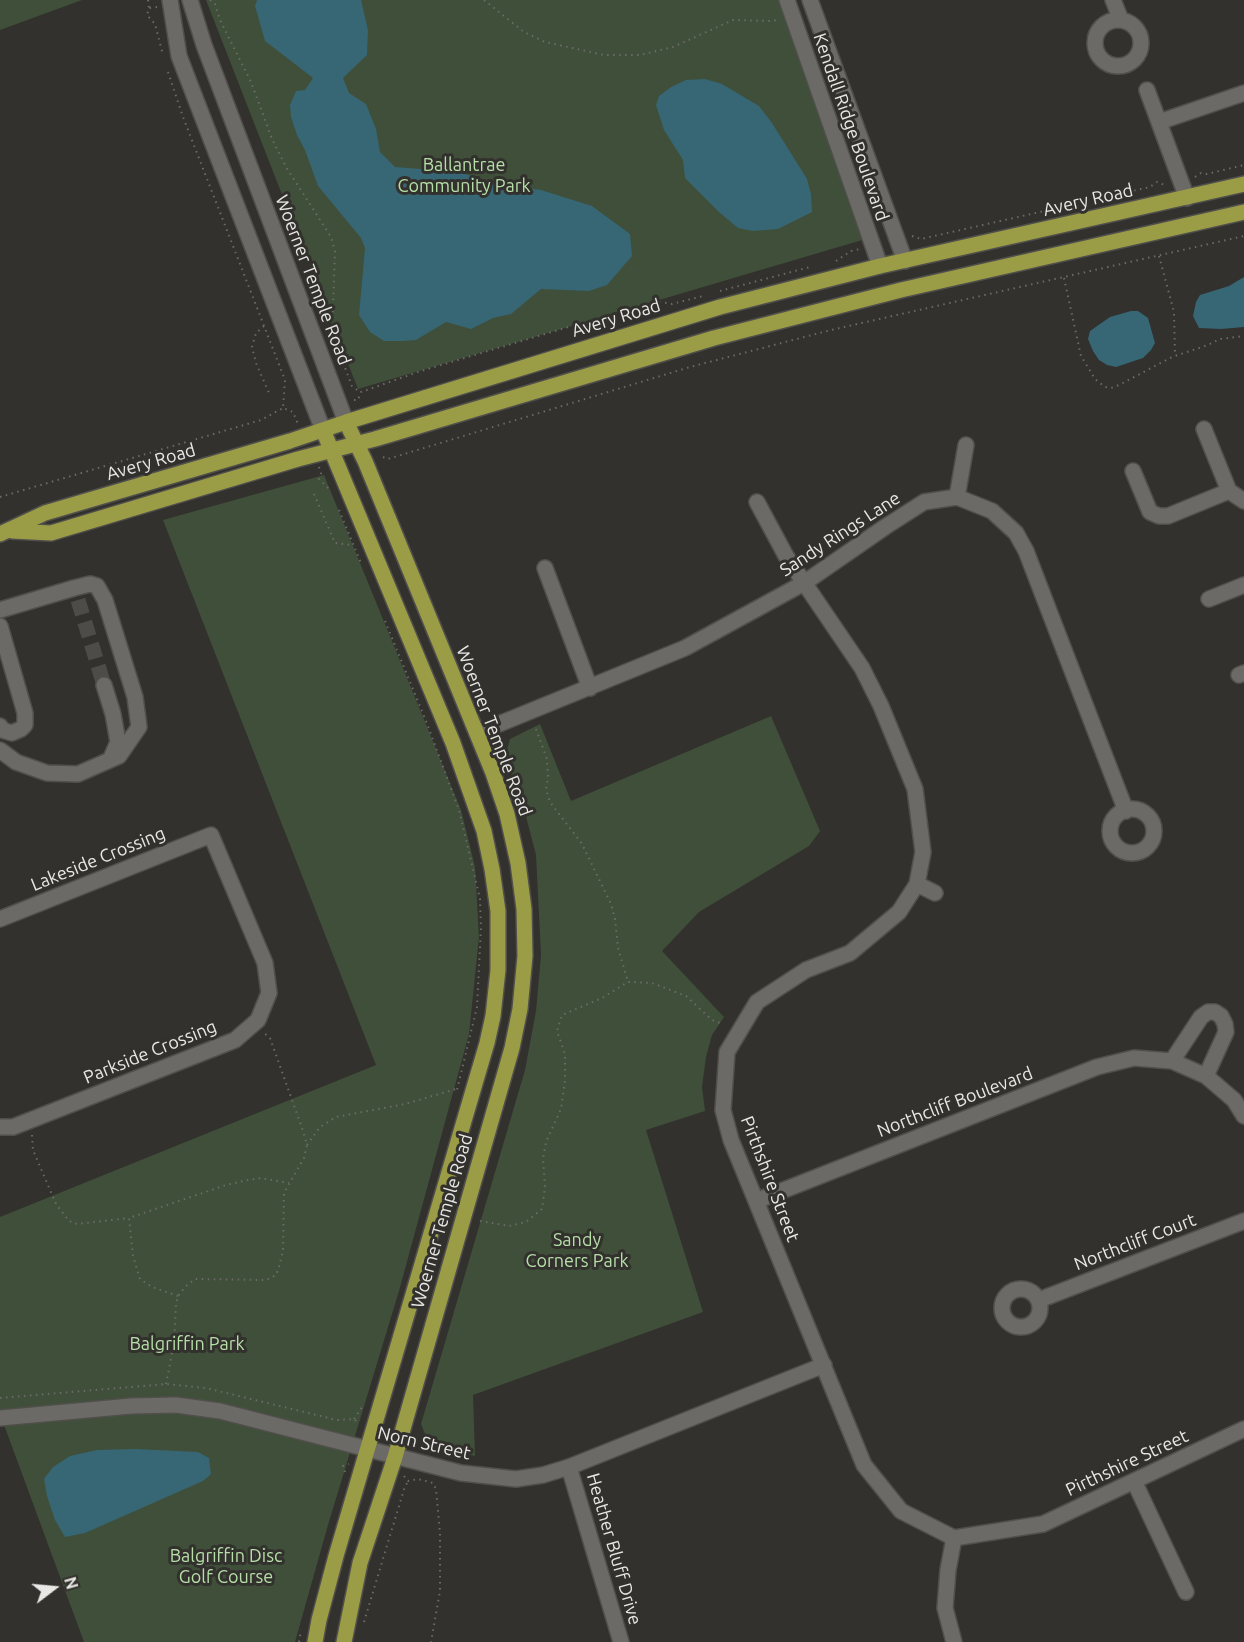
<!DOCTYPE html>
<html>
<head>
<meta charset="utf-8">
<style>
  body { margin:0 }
  #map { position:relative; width:1244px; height:1642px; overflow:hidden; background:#32312d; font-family:Ubuntu,sans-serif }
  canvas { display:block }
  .north { position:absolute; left:24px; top:1558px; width:60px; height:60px; -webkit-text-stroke:4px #32312d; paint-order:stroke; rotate:74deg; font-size:16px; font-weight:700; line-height:24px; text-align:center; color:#e9e8e6 }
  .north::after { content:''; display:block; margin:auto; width:21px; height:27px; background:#e9e8e6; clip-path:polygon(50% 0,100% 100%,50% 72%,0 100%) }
</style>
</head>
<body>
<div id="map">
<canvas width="1244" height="1642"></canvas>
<div class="north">N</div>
</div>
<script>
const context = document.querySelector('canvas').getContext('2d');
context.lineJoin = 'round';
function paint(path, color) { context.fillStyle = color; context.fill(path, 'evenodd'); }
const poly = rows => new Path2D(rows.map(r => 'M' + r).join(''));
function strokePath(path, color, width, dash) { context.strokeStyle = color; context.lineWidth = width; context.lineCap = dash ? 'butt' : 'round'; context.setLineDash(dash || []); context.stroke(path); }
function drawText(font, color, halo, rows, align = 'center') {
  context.font = font + ' Ubuntu,sans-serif'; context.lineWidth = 6; context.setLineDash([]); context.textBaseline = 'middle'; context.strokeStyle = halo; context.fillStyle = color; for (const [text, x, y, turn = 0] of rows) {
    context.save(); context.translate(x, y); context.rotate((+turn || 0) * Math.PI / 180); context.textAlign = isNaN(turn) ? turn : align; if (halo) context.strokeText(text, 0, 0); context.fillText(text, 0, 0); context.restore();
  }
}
paint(poly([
  [0,0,82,0,0,30],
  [206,0,788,0,869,238,358,389],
  [324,475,461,810,475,867,479,937,469,1034,399,1291,328,1525,295,1642,84,1642,0,1414,0,1217,376,1065,163,520],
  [771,716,820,831,809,846,699,912,662,951,724,1017,712,1035,706,1057,702,1087,705,1111,646,1130,703,1312,473,1395,475,1456,430,1446,421,1424,525,1070,536,1011,541,955,536,855,524,809,505,757,510,739,540,724,571,801]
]), '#3f4f39');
paint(poly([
  [257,0,361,0,368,30,367,55,343,78,349,93,366,104,376,129,380,152,395,167,459,172,492,183,541,190,592,206,630,234,632,256,607,285,589,291,541,289,511,314,493,318,471,329,446,322,416,340,403,341,384,341,370,332,359,315,365,248,361,238,318,186,305,150,297,135,291,117,290,105,296,91,305,90,313,78,265,41,255,6],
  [705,79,722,84,759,106,772,123,807,179,811,194,812,212,778,229,753,231,738,228,719,212,685,178,683,160,664,130,656,105,659,96,671,87,686,80],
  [1244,277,1244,327,1221,329,1199,328,1193,316,1196,302,1200,295,1229,286],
  [1131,311,1138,311,1148,318,1155,343,1151,350,1143,358,1116,367,1107,365,1099,360,1093,351,1088,339,1090,331,1110,317],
  [136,1449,198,1452,209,1458,211,1474,203,1481,85,1533,65,1537,55,1520,47,1496,44,1479,53,1467,70,1456,97,1450]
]), '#376674');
strokePath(poly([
  [78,600,104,685]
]), '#4d4c49', 15, [15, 8]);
const minor = poly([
  [170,0,179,56,323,430],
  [190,0,204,45,346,422],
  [787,0,880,266],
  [810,0,905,261],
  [1113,0,1121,20],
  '1095 43a23 23 0 1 1 46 0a23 23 0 1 1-46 0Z',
  [1147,90,1187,198],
  [1159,122,1244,93],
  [1204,429,1229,491],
  [1133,471,1150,512,1159,516,1168,516,1229,491,1244,501],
  [957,497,966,445],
  [757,502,786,556,862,668,881,706,915,789,923,852,917,884,899,912,850,953,806,970,757,1002,727,1052,723,1110,731,1140,864,1465,901,1511,954,1538,1043,1524,1244,1429],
  [545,568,590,688],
  [1209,599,1244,585],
  [0,610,74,588,90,584,97,586,105,600,135,697,139,727,119,756,78,774,47,773,16,762,0,750],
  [0,626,25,713,25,725,21,729,12,733,2,730,0,726],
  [1239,675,1244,673],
  [104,685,113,714,118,742,111,758],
  [477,733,685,648,804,583,885,527,924,502,957,497,992,511,1016,533,1026,551,1126,811],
  '1110 831a22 22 0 1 1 44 0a22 22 0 1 1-44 0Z',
  [917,884,935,893],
  [0,919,211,835,265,963,269,993,258,1020,235,1040,13,1127,0,1127],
  [1172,1061,1201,1017,1208,1012,1215,1012,1221,1016,1225,1024,1226,1032,1206,1076],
  [756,1201,1097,1067,1134,1058,1172,1061,1206,1076,1234,1100,1244,1116],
  '1002 1308a19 19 0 1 1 38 0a19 19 0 1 1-38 0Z',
  [1039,1300,1244,1221],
  [0,1418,131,1406,176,1405,220,1411,461,1473,516,1479,543,1475,569,1467,824,1365],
  [569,1467,621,1642],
  [1134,1481,1186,1592],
  [954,1538,948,1570,945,1608,954,1642]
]);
const major = poly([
  [12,531,51,533,298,459,375,439,714,338,901,290,1244,212],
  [0,534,45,513,290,441,346,422,720,307,880,266,1244,184],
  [315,1642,319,1620,336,1556,487,1043,493,1016,498,970,498,911,492,869,484,831,453,743,323,430],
  [344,1642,360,1563,395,1457,512,1048,520,1009,525,956,524,909,518,863,507,814,493,773,365,461,346,422]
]);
strokePath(minor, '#504f4b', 18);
strokePath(major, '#504f4b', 18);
strokePath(poly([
  [148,0,149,8],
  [210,0,215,4,220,20,251,82,272,139,286,167,331,237,335,251,332,334,352,386,360,392],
  [484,0,524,32,545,42,604,55,640,55,673,47,733,20,772,21,777,20],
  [157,7,149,8,147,15,155,24,163,55],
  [168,72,183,117,285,380,283,408,293,412,298,424],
  [1195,177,1201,173,1207,174,1244,165],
  [912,236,921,239,1150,187,1157,182,1167,186],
  [1159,256,1174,312,1175,356],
  [836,261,851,251,860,249],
  [1064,278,1081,356,1095,379,1105,387,1111,388,1119,385,1172,357,1208,345,1220,339,1244,336],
  [720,291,810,267],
  [264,326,256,333,252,347,256,363,269,393],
  [354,400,358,400,361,392,421,371,602,317,661,302,672,304,703,296],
  [383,457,388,459,690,367,831,330,1244,236],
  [319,467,321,473,319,479,331,491],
  [314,494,335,543,352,545],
  [0,497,261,420,283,408],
  [339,510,361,563],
  [385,621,426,721,459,810,480,899,481,928,477,1007,456,1094],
  [536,729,547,759,548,777,546,789,550,802,582,844,611,904,615,919,618,948,628,982],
  [32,1135,33,1150,56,1204,69,1221,77,1224,129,1218],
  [307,1145,320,1127,336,1117,405,1104,456,1089],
  [480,1221,509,1226,526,1222,542,1209,545,1187,543,1159,546,1142,561,1109,565,1080,565,1054,557,1031,562,1015,602,998,628,982,652,983,686,996,712,1020,720,1023],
  [178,1296,152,1287,140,1279,133,1256,129,1218,226,1185,248,1180,261,1178,289,1183],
  [166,1384,174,1343,176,1304,178,1296,185,1287,195,1279,266,1280,276,1275,279,1267,283,1250,284,1193,304,1158,307,1145,302,1128,270,1038,264,1033],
  [0,1398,166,1384,206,1388,337,1420,354,1419,359,1424],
  [354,1419,364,1404],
  [345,1472,343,1466,349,1464],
  [404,1476,408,1481,418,1479,433,1483,436,1489,440,1533,440,1591,431,1642],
  [364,1622,405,1486,408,1482],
  [299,1642,301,1630]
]), '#6c6b68', 2, [1.5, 4.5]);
strokePath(minor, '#6c6a66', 15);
strokePath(major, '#9b9c46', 15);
drawText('18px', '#e9e8e6', '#32312d', [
  ["Kendall Ridge Boulevard",851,127,71],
  ["Avery Road",1088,200,-13],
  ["Woerner Temple Road",313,280,69],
  ["Avery Road",616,318,-17],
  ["Avery Road",151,462,-16],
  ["Sandy Rings Lane",840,534,-33],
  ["Woerner Temple Road",494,731,69],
  ["Lakeside Crossing",98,859,-22],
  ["Parkside Crossing",150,1052,-22],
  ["Northcliff Boulevard",955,1102,-21],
  ["Pirthshire Street",770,1179,69],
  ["Woerner Temple Road",442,1221,-74],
  ["Northcliff Court",1135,1242,-21],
  ["Norn Street",424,1443,13],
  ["Pirthshire Street",1127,1463,-25],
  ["Heather Bluff Drive",614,1549,74]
]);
drawText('18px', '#b6dfa8', '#32312d', [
  ["Ballantrae",464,165],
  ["Community Park",464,186],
  ["Sandy",577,1240],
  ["Corners Park",577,1261],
  ["Balgriffin Park",187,1344],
  ["Balgriffin Disc",226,1556],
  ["Golf Course",226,1577]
]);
</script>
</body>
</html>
